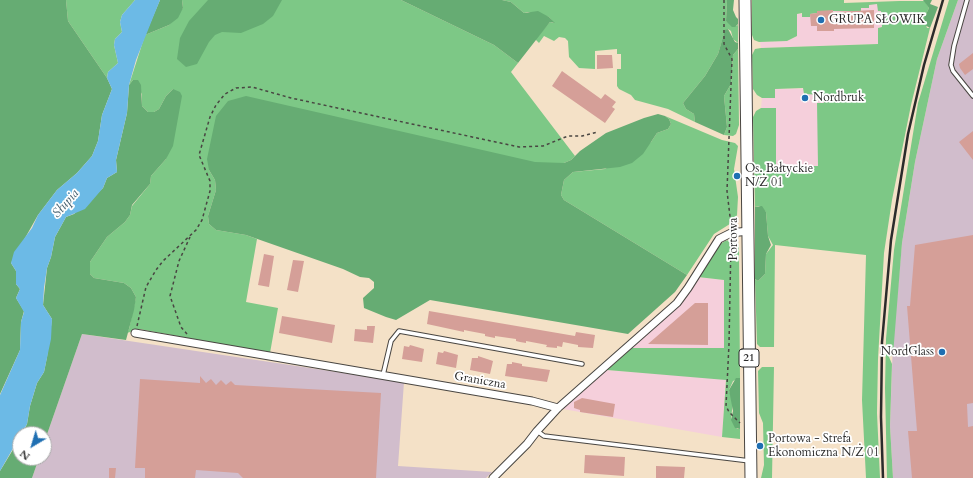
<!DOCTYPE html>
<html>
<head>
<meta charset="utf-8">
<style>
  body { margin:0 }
  #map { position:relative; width:973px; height:478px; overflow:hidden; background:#f4e1c7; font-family:Cardo,serif }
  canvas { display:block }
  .north { position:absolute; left:12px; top:426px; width:40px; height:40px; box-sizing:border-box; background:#fff; border:1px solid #aaa; border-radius:50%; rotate:218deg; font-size:11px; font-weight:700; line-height:16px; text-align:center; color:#2b2b2b }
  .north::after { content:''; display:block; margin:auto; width:14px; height:18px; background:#1f6fb2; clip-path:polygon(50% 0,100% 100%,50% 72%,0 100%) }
</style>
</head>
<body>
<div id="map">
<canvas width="973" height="478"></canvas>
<div class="north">N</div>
</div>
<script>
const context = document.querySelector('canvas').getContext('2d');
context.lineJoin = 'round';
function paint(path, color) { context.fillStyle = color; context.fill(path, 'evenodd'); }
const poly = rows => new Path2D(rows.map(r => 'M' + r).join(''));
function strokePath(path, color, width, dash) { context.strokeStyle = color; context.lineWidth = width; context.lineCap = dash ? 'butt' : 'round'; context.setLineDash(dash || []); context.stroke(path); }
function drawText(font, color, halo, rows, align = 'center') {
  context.font = font + ' Cardo,serif'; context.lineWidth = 3.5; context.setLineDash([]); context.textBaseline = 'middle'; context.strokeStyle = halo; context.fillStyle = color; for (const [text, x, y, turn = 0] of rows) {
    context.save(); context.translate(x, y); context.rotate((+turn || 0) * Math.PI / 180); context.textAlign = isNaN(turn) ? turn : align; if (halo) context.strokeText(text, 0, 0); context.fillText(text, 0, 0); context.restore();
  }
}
paint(poly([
  [869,4,877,4,881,11,882,27,878,28,878,44,761,48,760,42,787,41,797,36,797,14,810,14,817,11,861,11,861,8],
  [828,88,829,171,776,171,775,108,761,108,762,98,775,98,775,89],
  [698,277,724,280,724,349,632,348,684,300],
  [607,370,726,379,722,437,563,409]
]), '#f5cfdb');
paint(poly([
  [958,0,973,0,973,478,893,478,890,426,893,341,902,243,915,162,937,59],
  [82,334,404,382,398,466,492,472,486,478,32,478,39,458,44,458,44,443]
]), '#d1bdcc');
paint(poly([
  [66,0,135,0,122,15,120,22,122,32,115,39,114,45,118,63,108,72,107,78,68,21],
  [182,0,401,0,494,45,518,63,511,72,575,156,571,160,564,163,209,170,215,180,216,190,208,216,209,224,216,230,246,235,257,239,246,302,278,308,270,353,139,329,127,333,129,329,136,297,131,288,124,283,94,278,90,274,90,262,107,237,125,222,130,215,132,206,150,184,151,176,166,159,173,89,166,96,159,109,154,112,148,112,142,106,142,94,133,80,129,85,145,35,169,25,183,8],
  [502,0,727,0,726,21,737,26,738,24,738,43,733,39,731,31,728,29,725,31,718,54,705,76,683,103,686,109,694,114,695,122,668,109,635,100,631,95,619,89,617,86,617,69,621,69,621,54,617,54,617,49,595,51,595,69,579,68,569,57,568,41,565,38,559,37,554,41,544,36,539,43,535,39,550,22,554,23,549,17,528,12,524,13,511,2],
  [752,0,844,0,844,3,927,0,924,0,929,8,924,18,927,28,930,28,911,105,892,200,884,253,878,359,877,413,880,478,866,478,862,400,866,255,775,245,774,347,760,347,757,344,755,279,758,281,765,274,766,254,773,245,768,236,766,212,759,206,755,207,753,117,756,111,761,108,776,108,776,167,784,167,785,166,818,166,817,103,824,103,823,95,804,94,803,88,775,89,775,98,762,98,757,95,753,89,752,55,755,49,761,48,878,44,878,28,882,27,881,11,878,11,877,4,869,5,869,8,861,8,861,11,817,11,817,13,810,14,810,17,802,17,802,13,797,14,797,36,787,41,759,42,754,40,752,35],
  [949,0,958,0,937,59,915,162,902,243,893,355,889,357,892,364,890,426,893,478,887,478,885,388,886,339,894,250,918,103],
  [738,49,739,125,736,134,733,136,724,135,727,127,724,96,731,84,733,55],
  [665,116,722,140,735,143,738,146,734,169,738,197,737,215,733,222,714,234,687,275,564,200,561,195,564,180,573,172,605,169,651,142,657,133,668,129,671,124,669,119],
  [729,240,738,242,739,249,740,378,733,381,729,390,733,403,731,418,737,429,740,429,740,439,722,437,726,380,607,370,632,348,724,348,724,280,698,277,717,246,725,241],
  [762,367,774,367,772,478,761,478,764,465,763,423,759,413,758,371]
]), '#7dc886');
paint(poly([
  [0,0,66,0,68,21,107,78,112,89,102,115,98,141,92,156,77,173,57,190,38,215,11,263,16,271,16,284,20,289,16,298,24,311,21,322,20,350,0,394],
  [160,0,182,0,183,8,178,18,169,25,145,35],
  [208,0,282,0,273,16,263,24,241,33,222,32,215,35,209,42,197,64,186,67,177,59,180,38,189,21],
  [401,0,502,0,511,2,524,13,538,11,549,17,555,23,550,22,518,63,494,45],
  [727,0,734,0,733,10,736,17,738,19,738,24,735,27,732,27,726,21],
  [923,0,932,0,930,4,938,7,930,28,925,25,924,18,929,8],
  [728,29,735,42,738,43,738,49,733,55,731,84,724,96,727,127,724,135,695,122,694,114,686,109,683,103,705,76,718,54,725,30],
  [133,80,138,80,141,85,142,106,148,112,154,112,159,109,166,96,173,89,180,92,182,96,173,146,166,159,151,176,150,184,132,205,130,215,125,222,107,237,90,262,90,274,94,278,124,283,131,288,136,297,134,310,126,340,82,334,44,443,44,434,22,434,27,424,30,406,37,383,44,372,47,357,52,319,43,305,47,268,51,257,55,237,66,217,74,214,103,188,107,178,117,172,116,160,127,113,129,85],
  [246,96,535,162,564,163,571,160,580,151,606,133,644,118,658,114,665,116,669,119,671,124,668,129,657,133,643,154,632,163,620,167,573,172,564,180,561,195,564,200,687,275,675,292,628,334,430,300,396,320,386,317,364,308,363,298,374,288,374,282,369,278,360,277,343,269,246,235,216,230,209,224,208,216,216,190,215,180,209,170,207,159,216,116,228,101],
  [762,206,766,212,768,236,771,245,766,254,765,274,758,281,755,279,755,207],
  [736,378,740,378,740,429,735,428,731,420,733,411,729,390],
  [20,438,20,458,39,458,32,478,0,478,0,471]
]), '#66ac73');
paint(poly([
  [135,0,160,0,136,60,129,85,127,113,116,160,117,172,107,178,103,188,85,209,66,217,55,237,51,257,47,268,44,288,43,305,52,319,51,339,44,372,37,383,30,406,27,424,0,471,0,395,20,350,21,322,24,312,16,298,20,289,16,284,16,271,11,263,14,252,32,228,38,215,57,190,77,173,92,156,98,141,102,115,112,89,107,78,108,72,118,63,114,45,115,39,122,32,120,22,122,15]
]), '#6cbae6');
paint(poly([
  [833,10,833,12,874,10,874,28,834,29,834,31,817,31,817,26,811,26,810,14,817,13,817,11],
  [973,53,973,69,965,75,960,68,959,64],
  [597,55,612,55,613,68,597,69],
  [562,71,601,99,605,94,616,102,612,107,615,109,605,123,552,86],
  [802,94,808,94,808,102,802,102],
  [973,131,973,160,959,142],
  [973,235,973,403,967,404,968,427,973,426,973,478,912,478,908,431,917,431,907,306,910,306,915,245],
  [264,254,274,256,269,287,258,285],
  [293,260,304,261,298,292,287,290],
  [695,303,708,303,708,345,648,344],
  [429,311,575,336,576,332,595,335,593,348,578,347,578,345,563,342,562,347,557,346,557,348,546,347,547,345,542,344,526,341,526,343,520,342,516,341,516,339,495,336,495,338,485,336,485,334,469,331,464,330,464,332,427,324],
  [282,316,335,325,332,343,279,333],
  [367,326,375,326,373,343,354,341,355,329,367,330],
  [410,345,424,349,422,362,402,359,404,346,409,347],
  [444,351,458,355,456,368,436,364,438,352,443,353],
  [478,356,493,361,490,374,470,370,472,358,478,358],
  [512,362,522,364,522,366,550,370,547,382,505,376,507,364,512,364],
  [200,376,206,383,211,379,216,385,221,380,226,385,231,381,235,385,381,393,376,478,243,478,238,473,196,470,195,478,145,478,145,468,135,468,140,379,200,383],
  [582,398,615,404,613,417,580,412,580,410,574,408,574,402],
  [585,455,625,457,624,476,584,473],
  [656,466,685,467,684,478,656,478],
  [109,468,116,468,115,478,109,478]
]), '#d59f98');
const lane = poly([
  [967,0,954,46,951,65,953,71,973,96],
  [383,375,391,341,399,331,582,364],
  [537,431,544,436,750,461]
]);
const street = poly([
  [135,333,532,401,558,408],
  [493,478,527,444,537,431,558,408,677,303,688,288,719,239,731,233,748,231]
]);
const primary = poly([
  [745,0,751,478]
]);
strokePath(lane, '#494642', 5.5);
strokePath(street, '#494642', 9);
strokePath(primary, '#494642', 13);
strokePath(poly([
  [724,0,724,44,732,59,727,191,731,225],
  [731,241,729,344,726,406,729,412,740,423],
  [137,326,146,287,156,270,163,261,196,230,202,220,210,191,210,181,199,155,210,117,216,105,225,94,236,88,252,87,291,98,519,147,543,146,568,136,582,136,598,132],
  [187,334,181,327,170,296,179,261,190,237]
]), '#494642', 1.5, [3, 3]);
strokePath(lane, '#fff', 3.5);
strokePath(street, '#fff', 7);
strokePath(primary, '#fff', 11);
strokePath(poly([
  [883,478,881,417,882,342,891,240,908,134,924,65,943,0]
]), '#2b2b2b', 2.5);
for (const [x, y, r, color] of [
  [821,20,4,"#1f6fb2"],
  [805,98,4,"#1f6fb2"],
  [737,176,4,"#1f6fb2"],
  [942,352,4,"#1f6fb2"],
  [760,446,4,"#1f6fb2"]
]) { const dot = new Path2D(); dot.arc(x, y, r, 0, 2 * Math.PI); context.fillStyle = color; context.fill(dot); strokePath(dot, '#fff', 1.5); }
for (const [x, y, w] of [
  [749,358,20]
]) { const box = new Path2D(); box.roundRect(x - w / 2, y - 9, w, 18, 3); context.fillStyle = '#fff'; context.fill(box); strokePath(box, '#2b2b2b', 1); }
drawText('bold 11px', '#2b2b2b', null, [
  ["21",749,358]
]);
drawText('12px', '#2b2b2b', '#fff', [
  ["GRUPA SŁOWIK",829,20],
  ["Nordbruk",813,98],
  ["Os. Bałtyckie",745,169],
  ["N/Ż 01",745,183],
  ["NordGlass",934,352,"right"],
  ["Portowa - Strefa",768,439],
  ["Ekonomiczna N/Ż 01",768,453]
], 'left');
drawText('12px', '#2b2b2b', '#fff', [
  ["Portowa",734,239,-90],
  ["Graniczna",480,381,10]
]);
drawText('italic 13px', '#425d6c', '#fff', [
  ["Słupia",66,204,-49]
]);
</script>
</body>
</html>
